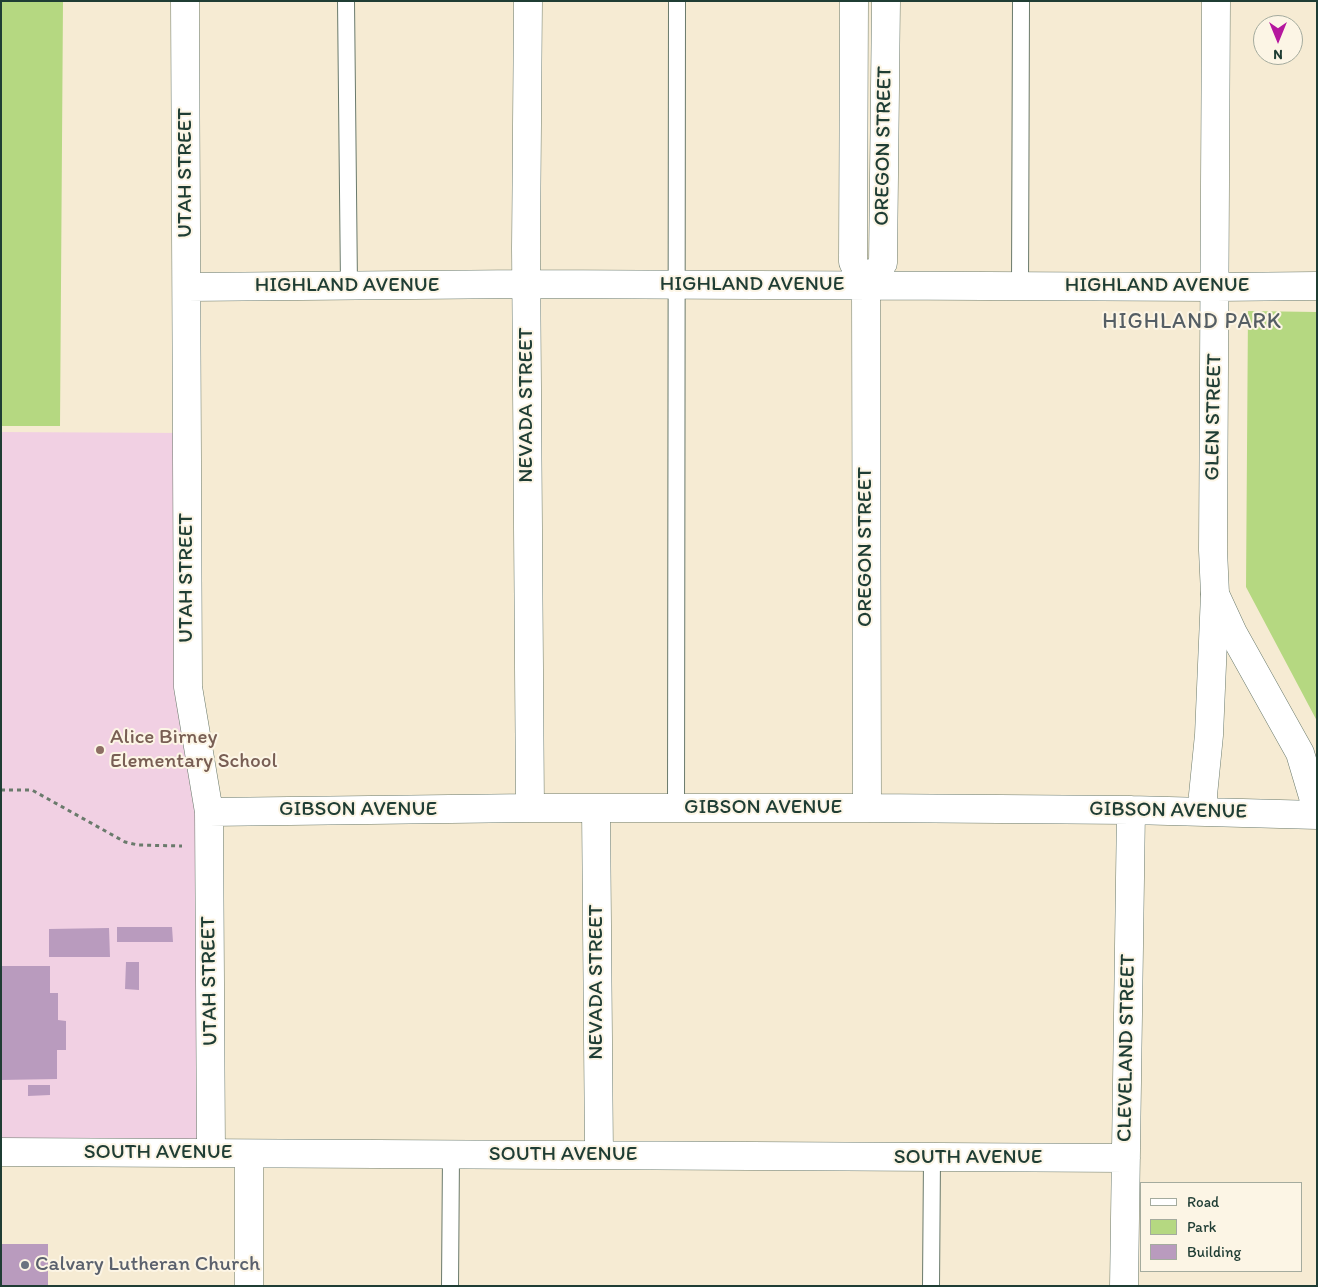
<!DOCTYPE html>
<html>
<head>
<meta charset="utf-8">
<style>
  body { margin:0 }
  #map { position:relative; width:1318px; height:1287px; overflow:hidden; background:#f6ebd3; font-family:Itim,sans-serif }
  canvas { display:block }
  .frame { position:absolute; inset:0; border:2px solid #1f3d34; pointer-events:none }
  .legend { position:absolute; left:1140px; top:1182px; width:162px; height:90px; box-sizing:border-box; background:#fcf5e5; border:1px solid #a4ab9e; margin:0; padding:6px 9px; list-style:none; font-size:15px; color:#1f3d34 }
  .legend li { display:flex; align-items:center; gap:10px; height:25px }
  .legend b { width:25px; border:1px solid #a4ab9e }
  .north { position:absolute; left:1253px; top:15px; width:50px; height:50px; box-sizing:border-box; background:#fcf5e5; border:1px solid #a4ab9e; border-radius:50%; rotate:180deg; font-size:14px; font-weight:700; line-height:20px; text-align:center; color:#1f3d34 }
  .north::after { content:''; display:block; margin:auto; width:18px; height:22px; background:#b5179e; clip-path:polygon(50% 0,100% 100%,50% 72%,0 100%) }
</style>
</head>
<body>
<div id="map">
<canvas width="1318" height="1287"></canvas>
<div class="frame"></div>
<ul class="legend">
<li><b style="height:6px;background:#fff"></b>Road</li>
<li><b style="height:14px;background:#b5d881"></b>Park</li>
<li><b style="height:14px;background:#b99bbe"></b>Building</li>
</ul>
<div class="north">N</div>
</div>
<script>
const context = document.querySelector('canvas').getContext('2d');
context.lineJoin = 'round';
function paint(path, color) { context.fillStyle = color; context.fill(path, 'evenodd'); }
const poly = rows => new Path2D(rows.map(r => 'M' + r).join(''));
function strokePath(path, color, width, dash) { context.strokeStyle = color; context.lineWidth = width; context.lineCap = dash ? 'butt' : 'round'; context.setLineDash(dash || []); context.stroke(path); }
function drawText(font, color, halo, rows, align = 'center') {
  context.font = font + ' Itim,sans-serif'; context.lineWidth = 4; context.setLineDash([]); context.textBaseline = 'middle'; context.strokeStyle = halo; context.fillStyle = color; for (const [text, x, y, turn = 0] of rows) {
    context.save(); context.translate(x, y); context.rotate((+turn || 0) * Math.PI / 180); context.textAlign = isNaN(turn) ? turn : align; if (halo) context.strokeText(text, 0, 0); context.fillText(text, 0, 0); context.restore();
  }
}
paint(poly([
  [1,432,187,433,209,812,211,1153,1,1152]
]), '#f1d0e3');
paint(poly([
  [1,1,63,1,60,426,1,426],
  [1248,311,1317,312,1317,721,1246,587]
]), '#b5d881');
paint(poly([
  [117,927,172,927,173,942,117,942],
  [109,928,110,957,49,957,49,929],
  [126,962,139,962,139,990,125,989],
  [1,966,50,966,50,993,58,993,58,1020,66,1021,66,1050,57,1050,57,1079,1,1080],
  [28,1085,50,1085,50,1095,28,1096],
  [1,1244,48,1244,48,1286,1,1286]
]), '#b99bbe');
const lane = poly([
  [346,1,349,286],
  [1020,285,1021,1],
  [676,808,677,1],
  [450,1286,451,1154],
  [931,1286,932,1158]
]);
const street = poly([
  [185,1,188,687,209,812,211,1153],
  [528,1,526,248,530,808],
  [854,1,853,262,866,286],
  [187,287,526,284,1215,287],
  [867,808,866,286,883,263,886,1],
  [596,809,599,1155],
  [1204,811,1203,795,1209,735,1215,594],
  [209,812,530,808,867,808,1131,810,1317,815],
  [1,1152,1126,1158],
  [249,1154,249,1286],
  [1124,1286,1131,810]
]);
const secondary = poly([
  [1216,1,1213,550,1215,594,1233,633,1300,753,1317,810],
  [1215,287,1317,286]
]);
strokePath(lane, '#6a7a6c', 18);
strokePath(street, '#6a7a6c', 29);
strokePath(secondary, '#6a7a6c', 29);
strokePath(poly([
  [1,790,32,790,125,842,138,845,182,846]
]), '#6a7a6c', 3, [4, 4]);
strokePath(lane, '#fff', 16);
strokePath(street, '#fff', 28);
strokePath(secondary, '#fff', 28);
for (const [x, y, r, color] of [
  [100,750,5,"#8d6e63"],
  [25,1265,5,"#6b7280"]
]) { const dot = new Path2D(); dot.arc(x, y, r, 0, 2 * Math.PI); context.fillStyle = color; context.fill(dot); strokePath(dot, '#fcf5e5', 2); }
drawText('21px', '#1f3d34', '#fcf5e5', [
  ["OREGON STREET",884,146,-89],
  ["UTAH STREET",186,173,-90],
  ["HIGHLAND AVENUE",752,285],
  ["HIGHLAND AVENUE",347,286],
  ["HIGHLAND AVENUE",1157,286],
  ["NEVADA STREET",527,405,-90],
  ["GLEN STREET",1214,417,-89],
  ["OREGON STREET",866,547,-90],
  ["UTAH STREET",187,578,-90],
  ["GIBSON AVENUE",763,808],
  ["GIBSON AVENUE",358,810],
  ["GIBSON AVENUE",1168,811,1],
  ["UTAH STREET",210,981,-91],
  ["NEVADA STREET",597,982,-90],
  ["CLEVELAND STREET",1127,1048,-89],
  ["SOUTH AVENUE",158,1153],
  ["SOUTH AVENUE",563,1155],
  ["SOUTH AVENUE",968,1158]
]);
drawText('21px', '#785e54', '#fcf5e5', [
  ["Alice Birney",110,738],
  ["Elementary School",110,762]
], 'left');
drawText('21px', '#5b616d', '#fcf5e5', [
  ["Calvary Lutheran Church",35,1265]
], 'left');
context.letterSpacing = '1px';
drawText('22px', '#555e64', '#fcf5e5', [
  ["HIGHLAND PARK",1192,322]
]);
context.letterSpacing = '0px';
</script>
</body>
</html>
